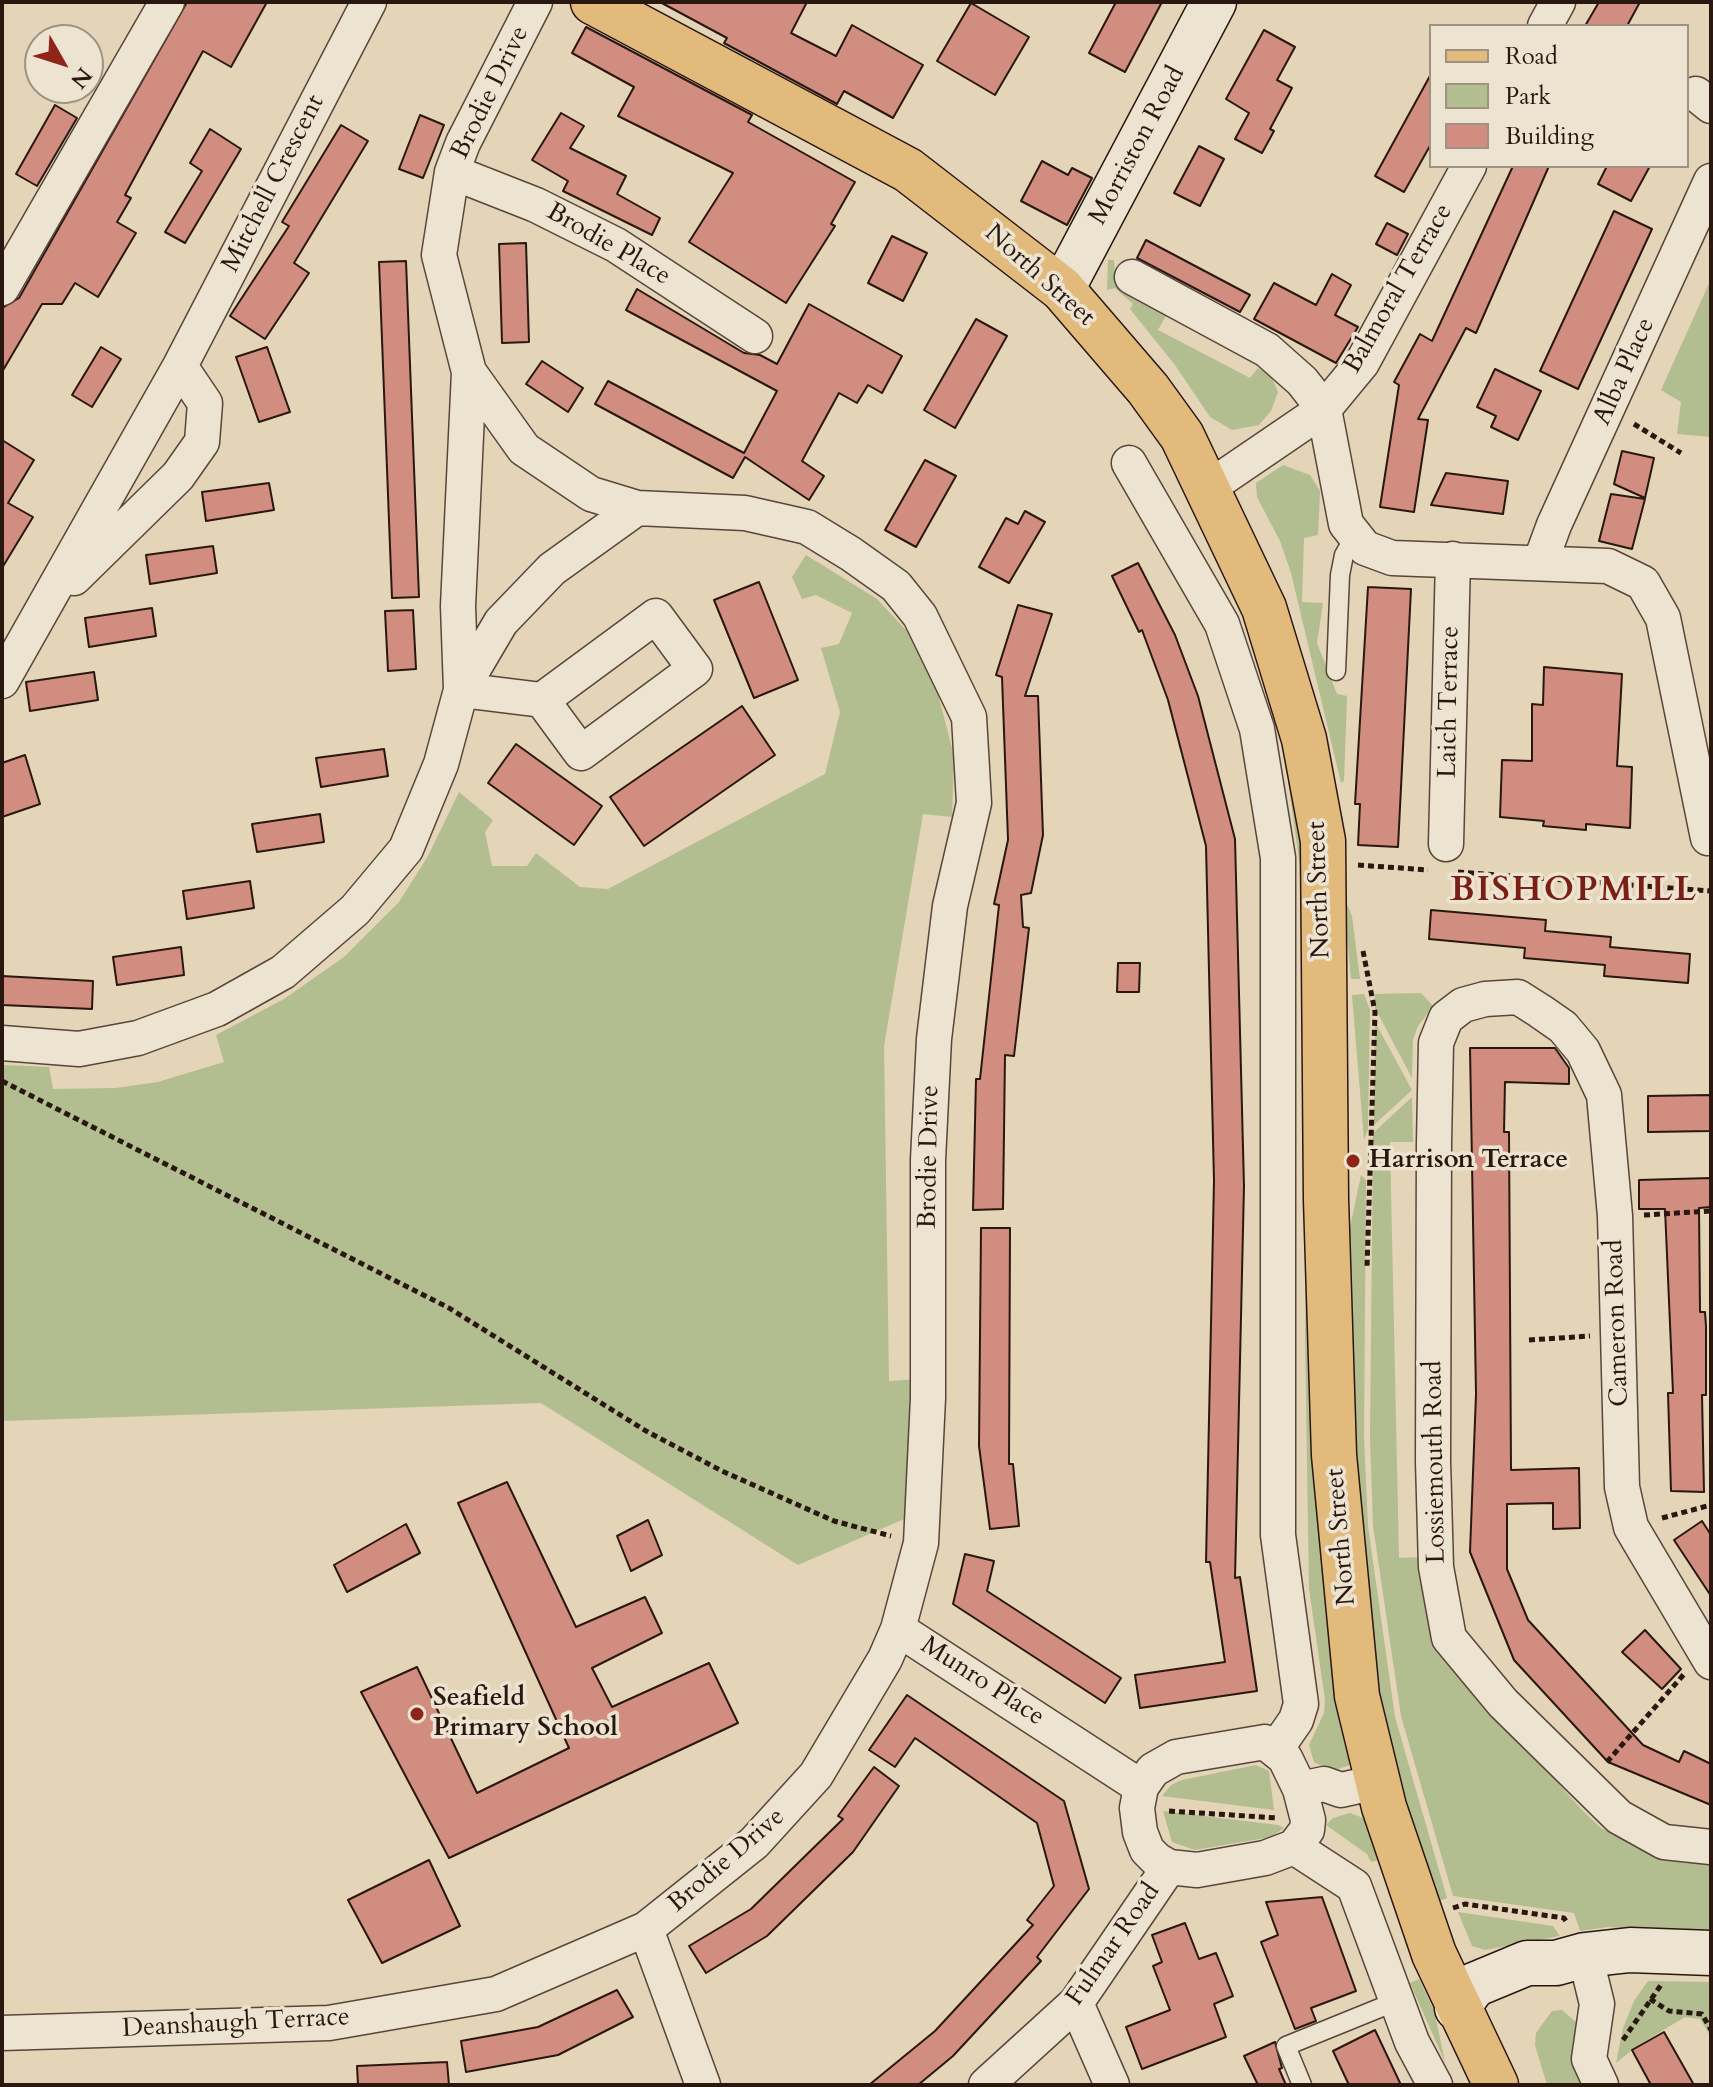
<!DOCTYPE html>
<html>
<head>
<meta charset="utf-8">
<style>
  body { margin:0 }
  #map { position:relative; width:1713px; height:2087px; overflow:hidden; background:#e4d4b8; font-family:Cardo,serif }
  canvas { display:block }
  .frame { position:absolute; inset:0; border:4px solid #2a1710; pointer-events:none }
  .legend { position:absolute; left:1429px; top:24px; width:260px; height:144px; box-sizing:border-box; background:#ede3d1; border:2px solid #9f9184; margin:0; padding:10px 14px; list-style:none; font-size:24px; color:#2a1710 }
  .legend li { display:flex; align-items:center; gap:16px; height:40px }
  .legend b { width:40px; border:2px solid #9f9184 }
  .north { position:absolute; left:24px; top:24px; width:80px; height:80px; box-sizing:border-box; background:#ede3d1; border:2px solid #9f9184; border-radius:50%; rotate:129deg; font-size:22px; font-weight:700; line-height:32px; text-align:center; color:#2a1710 }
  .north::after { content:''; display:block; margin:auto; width:28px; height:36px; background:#8f2418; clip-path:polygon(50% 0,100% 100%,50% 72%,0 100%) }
</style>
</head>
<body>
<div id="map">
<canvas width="1713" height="2087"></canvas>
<div class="frame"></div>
<ul class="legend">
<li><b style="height:10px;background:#e2ba7c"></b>Road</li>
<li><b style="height:22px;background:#b2bd90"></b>Park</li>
<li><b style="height:22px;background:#d18d7f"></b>Building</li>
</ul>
<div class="north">N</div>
</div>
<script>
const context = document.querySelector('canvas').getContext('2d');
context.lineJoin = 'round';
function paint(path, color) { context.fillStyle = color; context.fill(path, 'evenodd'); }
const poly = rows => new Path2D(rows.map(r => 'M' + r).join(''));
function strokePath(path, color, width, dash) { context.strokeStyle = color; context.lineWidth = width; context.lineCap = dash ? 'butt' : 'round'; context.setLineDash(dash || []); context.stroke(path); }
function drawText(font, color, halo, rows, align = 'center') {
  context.font = font + ' Cardo,serif'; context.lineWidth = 7; context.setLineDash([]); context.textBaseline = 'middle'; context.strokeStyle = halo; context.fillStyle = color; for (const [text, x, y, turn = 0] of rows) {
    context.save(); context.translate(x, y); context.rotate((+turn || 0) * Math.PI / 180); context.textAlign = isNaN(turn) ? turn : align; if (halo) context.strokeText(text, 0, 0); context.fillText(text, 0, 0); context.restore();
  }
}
paint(poly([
  [1108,260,1114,260,1115,277,1168,312,1158,330,1250,378,1258,368,1271,376,1278,392,1271,411,1259,425,1232,430,1210,417,1175,365,1130,309,1133,304,1115,288,1107,290],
  [1711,279,1711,437,1677,434,1681,402,1661,390],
  [1283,465,1310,475,1320,491,1318,535,1304,538,1302,602,1323,603,1317,643,1337,694,1347,696,1344,781,1341,783,1291,573,1280,541,1257,497,1256,483],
  [806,555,877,599,906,630,938,694,954,756,952,817,923,814,884,1046,889,1381,920,1379,904,1519,798,1565,541,1403,2,1421,2,1065,49,1067,53,1089,116,1088,158,1082,224,1062,216,1035,284,999,344,957,399,902,428,856,459,792,493,820,485,832,492,866,527,866,536,853,580,887,608,889,825,774,840,712,821,648,839,644,852,613,816,595,802,599,792,577],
  [1288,781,1312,851,1354,1758,1348,1766,1331,1771,1314,1762,1309,1745,1324,1713,1325,1700,1309,1589,1305,1339,1308,1014,1302,880],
  [1343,894,1352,916,1360,979,1351,979],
  [1421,993,1433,1006,1418,1026,1413,1040,1412,1078,1375,1008,1375,994],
  [1364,994,1370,1010,1368,1129,1364,1140,1352,995],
  [1375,1022,1412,1090,1374,1125],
  [1412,1097,1413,1142,1390,1142,1399,1558,1420,1557,1424,1601,1432,1631,1473,1690,1583,1811,1601,1828,1647,1851,1711,1860,1711,1934,1608,1927,1580,1931,1574,1913,1453,1896,1401,1716,1373,1526,1370,1438,1373,1133],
  [1361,1175,1366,1180,1364,1438,1368,1526,1395,1717,1447,1898,1434,1903,1377,1721,1343,1302,1345,1251],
  [1256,1765,1269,1771,1274,1810,1162,1796,1171,1785,1182,1780],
  [1163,1811,1278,1825,1284,1828,1271,1837,1195,1850,1172,1842],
  [1350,1813,1366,1819,1379,1860,1371,1862,1367,1854,1326,1825,1333,1818],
  [1458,1912,1553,1926,1560,1936,1485,1950,1472,1946],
  [1419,1979,1434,2010,1445,2062,1410,1983],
  [1648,1981,1711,1982,1711,2037,1700,2019,1685,2017,1637,2046,1616,2063,1623,2028,1634,2001],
  [1562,2010,1576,2022,1585,2018,1586,2085,1547,2085,1535,2045,1536,2033,1552,2011]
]), '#b2bd90');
const building = poly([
  [187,2,267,2,231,67,203,51,125,195,131,198,117,222,136,233,98,297,75,283,62,304,42,304,2,372,2,308,19,298,187,2],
  [660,2,807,2,791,33,836,56,852,25,923,65,893,118,844,91,837,104,724,43,727,38,660,2],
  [1116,2,1162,2,1125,72,1089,53,1116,2],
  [1599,2,1640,2,1627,26,1585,26,1599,2],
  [971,3,1029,37,995,95,937,61,971,3],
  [586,27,752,115,748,122,855,182,831,224,835,226,786,303,689,242,733,173,618,116,634,87,572,53,586,27],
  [1264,30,1295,47,1277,80,1292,88,1270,129,1274,131,1262,153,1235,139,1249,113,1226,99,1264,30],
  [1431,74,1431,144,1404,192,1375,176,1431,74],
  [55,105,77,118,37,186,16,174,55,105],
  [561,113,584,126,570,148,626,176,617,194,660,218,652,235,563,191,568,181,532,160,561,113],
  [420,115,444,125,423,178,399,169,420,115],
  [341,125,368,141,294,263,309,273,265,339,230,316,289,226,282,222,341,125],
  [210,129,241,149,185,243,165,232,202,171,190,163,210,129],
  [1199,146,1224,159,1200,206,1174,193,1199,146],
  [1042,161,1068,175,1072,168,1092,178,1067,225,1021,201,1042,161],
  [1513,166,1549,166,1476,333,1466,328,1418,419,1428,420,1414,512,1380,507,1399,385,1394,382,1420,334,1432,341,1513,166],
  [1607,166,1650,166,1631,201,1598,184,1607,166],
  [1614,211,1652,229,1578,389,1540,371,1614,211],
  [1387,223,1408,234,1397,255,1376,244,1387,223],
  [892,236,927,253,903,301,868,283,892,236],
  [1146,240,1250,295,1240,312,1137,258,1146,240],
  [526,243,529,342,502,343,499,244,526,243],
  [406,261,419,597,392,598,379,262,406,261],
  [1332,274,1351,285,1335,315,1358,327,1336,363,1254,319,1274,283,1316,305,1332,274],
  [637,289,744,353,760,355,777,364,809,304,902,356,882,393,868,385,857,403,839,393,802,461,824,476,809,500,745,457,733,478,595,404,608,381,744,453,777,391,626,310,637,289],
  [976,319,1007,336,955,428,924,410,976,319],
  [101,347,121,359,92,407,72,395,101,347],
  [267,347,290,412,259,422,236,357,267,347],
  [542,361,583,388,568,412,526,384,542,361],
  [1495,369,1541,391,1518,440,1491,427,1496,416,1477,407,1495,369],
  [2,440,34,460,8,503,33,517,2,568,2,440],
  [1622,451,1654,458,1645,498,1614,484,1622,451],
  [925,460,956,476,916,547,885,530,925,460],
  [1446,473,1508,481,1503,514,1431,505,1446,473],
  [269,483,274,510,206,521,202,492,269,483],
  [1611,494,1645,499,1632,549,1599,541,1611,494],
  [1025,511,1045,522,1009,583,979,567,1006,518,1018,524,1025,511],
  [213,546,217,573,150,584,146,555,213,546],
  [1138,563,1175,635,1198,696,1235,839,1244,1186,1235,1578,1240,1577,1257,1691,1140,1708,1135,1675,1225,1662,1210,1562,1206,1562,1214,1181,1206,846,1168,700,1142,630,1139,632,1112,576,1138,563],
  [759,582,798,680,754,698,714,600,759,582],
  [1368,587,1411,589,1398,847,1358,845,1360,804,1355,804,1368,587],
  [1018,605,1052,614,1025,696,1038,696,1043,835,1031,893,1021,895,1023,927,1029,928,1014,1056,1005,1055,1003,1209,973,1210,976,1079,980,1079,999,905,994,904,1008,840,1002,677,996,675,1018,605],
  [152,608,156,636,89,647,85,618,152,608],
  [413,610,416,669,388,671,385,611,413,610],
  [1544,667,1622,674,1617,766,1632,767,1630,828,1586,824,1586,830,1543,826,1544,821,1500,817,1502,760,1532,761,1532,704,1543,705,1544,667],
  [94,672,98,700,30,711,26,682,94,672],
  [742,706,775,755,644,846,610,797,742,706],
  [516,744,602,806,574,845,488,783,516,744],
  [384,749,388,776,321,787,316,758,384,749],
  [25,755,40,804,2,817,2,763,25,755],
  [320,814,324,842,257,852,252,824,320,814],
  [250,881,254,908,187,919,183,891,250,881],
  [1431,910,1546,920,1545,931,1611,937,1610,947,1690,954,1688,983,1604,976,1605,965,1524,958,1525,948,1429,939,1431,910],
  [181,947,184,975,117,985,113,957,181,947],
  [1118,963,1140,963,1139,992,1117,992,1118,963],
  [2,976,93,981,92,1009,2,1005,2,976],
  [1470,1048,1555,1048,1569,1068,1569,1084,1505,1082,1504,1132,1509,1132,1511,1470,1579,1468,1580,1528,1553,1529,1553,1503,1507,1504,1507,1569,1528,1620,1643,1745,1679,1762,1684,1751,1711,1764,1711,1805,1608,1762,1514,1660,1470,1552,1476,1394,1470,1048],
  [1711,1095,1711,1131,1648,1132,1648,1096,1711,1095],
  [1711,1178,1711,1207,1699,1208,1700,1312,1705,1312,1706,1326,1706,1395,1702,1395,1704,1492,1671,1491,1668,1393,1673,1393,1665,1209,1639,1209,1639,1180,1711,1178],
  [981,1228,1010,1228,1009,1464,1013,1464,1019,1526,990,1529,979,1446,981,1228],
  [507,1482,576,1627,645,1597,662,1633,592,1668,612,1707,709,1663,738,1723,449,1858,361,1692,417,1667,477,1793,569,1748,458,1503,507,1482],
  [648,1520,662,1555,631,1571,617,1536,648,1520],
  [1702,1521,1711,1535,1711,1596,1674,1540,1702,1521],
  [406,1524,420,1553,347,1592,334,1565,406,1524],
  [965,1554,994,1561,987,1591,1121,1678,1105,1703,953,1604,965,1554],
  [1645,1630,1681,1669,1662,1689,1622,1652,1645,1630],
  [907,1695,1064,1801,1089,1889,1037,1957,1041,1961,953,2056,918,2085,869,2085,935,2031,1033,1925,1027,1920,1054,1886,1037,1823,915,1738,895,1767,869,1750,907,1695],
  [874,1767,899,1786,853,1852,767,1936,706,1973,689,1946,751,1909,843,1819,838,1816,874,1767],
  [429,1860,460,1926,382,1963,348,1900,429,1860],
  [1322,1897,1356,1991,1311,2008,1316,2021,1295,2029,1261,1942,1278,1935,1266,1902,1322,1897],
  [1185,1923,1199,1959,1216,1953,1233,1996,1214,2004,1226,2037,1142,2069,1126,2027,1170,2010,1153,1966,1162,1962,1152,1935,1185,1923],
  [617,1990,633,2017,558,2055,466,2072,461,2041,538,2027,617,1990],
  [1375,2030,1401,2085,1349,2085,1333,2051,1375,2030],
  [1664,2032,1694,2085,1651,2085,1645,2074,1632,2050,1664,2032],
  [1275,2042,1282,2068,1279,2069,1286,2085,1258,2085,1244,2056,1275,2042],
  [447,2062,449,2085,358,2085,357,2066,447,2062]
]);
paint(building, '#d18d7f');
strokePath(building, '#2a1710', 2);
const lane = poly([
  [1336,671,1340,575,1344,555,1354,538],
  [1302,2085,1286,2046,1397,2001]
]);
const street = poly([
  [535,2,463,143,452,172,439,255,469,372,458,606,461,690,542,700,656,616,695,669,581,753,542,700],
  [1545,26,1558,2],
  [1696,94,1711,106],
  [452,172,536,205,616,245,755,336],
  [1132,277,1267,350,1302,381,1324,409,1346,524,1365,548,1392,558,1608,566,1643,583,1663,618,1708,838],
  [2,288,167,2],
  [469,372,524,449,591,494,637,508],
  [1129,463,1222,624,1257,729,1278,858,1278,1535,1301,1704,1296,1720,1276,1749],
  [1208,488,1324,409,1362,363,1469,166],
  [1540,563,1554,525,1711,181],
  [74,578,178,476,202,442,205,403,180,366],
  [2,681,180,366,369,2],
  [1446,844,1453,559],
  [2,1043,79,1049,138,1038,217,1009,283,972,355,910,406,849,441,764,461,690,501,622,552,569,637,508,745,513,807,527,851,554,896,586,920,616,969,717,974,803,950,906,934,1039,928,1160,928,1398,921,1543,898,1629,885,1659,816,1775,754,1843,646,1929,496,1994,329,2023,2,2033],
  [898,1629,1141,1787],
  [1711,1662,1631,1527,1622,1487,1615,1216,1604,1095,1583,1051,1563,1027,1540,1011,1518,997,1485,999,1463,1005,1446,1018,1436,1043,1434,1143,1433,1461,1436,1567,1449,1638,1503,1703,1619,1817,1664,1842,1711,1847],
  [1265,1742,1285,1758,1300,1789,1308,1820,1307,1830,1294,1847,1265,1858,1197,1870,1169,1867,1157,1860,1147,1850,1140,1832,1137,1808,1141,1787,1153,1770,1176,1757,1265,1742],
  [1300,1789,1324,1784,1341,1790,1377,1782],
  [1294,1847,1354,1886,1412,2042,1435,2085],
  [646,1929,703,2085],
  [1585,1955,1597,2004,1589,2059,1601,2085],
  [1076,2003,1112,2085],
  [986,2085,1076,2003,1169,1867]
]);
const secondary = poly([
  [1062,289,1214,2],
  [1457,2008,1474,1985,1527,1963,1556,1963,1585,1955,1630,1950,1711,1953]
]);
const primary = poly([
  [593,2,908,170,1062,289,1148,389,1182,436,1264,608,1304,739,1323,841,1326,1199,1334,1455,1357,1696,1384,1807,1434,1954,1496,2085]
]);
strokePath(lane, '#58463a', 21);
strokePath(street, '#58463a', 37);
strokePath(secondary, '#2a1710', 47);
strokePath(primary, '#2a1710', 47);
strokePath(poly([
  [1634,424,1681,453],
  [1358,865,1428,870],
  [1458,872,1711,891],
  [1363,951,1375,1012,1367,1268],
  [2,1081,449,1308,646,1431,722,1471,834,1521,891,1536],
  [1644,1215,1711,1211],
  [1529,1340,1590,1336],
  [1662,1518,1711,1505],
  [1607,1762,1685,1673],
  [1169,1811,1278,1818],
  [1453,1908,1465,1904,1564,1918,1567,1923],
  [1650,1999,1669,2011,1702,2014,1711,2030],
  [1623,2040,1661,1985]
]), '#2a1710', 5, [6, 4]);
strokePath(lane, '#ede3d1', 18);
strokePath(street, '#ede3d1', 34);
strokePath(secondary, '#ede3d1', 44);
strokePath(primary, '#e2ba7c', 44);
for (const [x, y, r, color] of [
  [1353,1161,8,"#8f2418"],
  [417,1714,8,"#8f2418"]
]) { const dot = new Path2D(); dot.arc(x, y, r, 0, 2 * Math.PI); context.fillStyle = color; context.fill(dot); strokePath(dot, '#ede3d1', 3); }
drawText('26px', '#2a1710', '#ede3d1', [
  ["Brodie Drive",491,93,-64],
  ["Morriston Road",1138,146,-62],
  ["Mitchell Crescent",274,184,-63],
  ["Brodie Place",608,245,30],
  ["North Street",1039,276,42],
  ["Balmoral Terrace",1399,289,-60],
  ["Alba Place",1625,372,-66],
  ["Laich Terrace",1450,702,-89],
  ["North Street",1320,890,-92],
  ["Brodie Drive",930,1157,-89],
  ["Cameron Road",1618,1323,-92],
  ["Lossiemouth Road",1436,1462,-91],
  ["North Street",1342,1537,-95],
  ["Munro Place",982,1682,33],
  ["Brodie Drive",727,1861,-41],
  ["Fulmar Road",1114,1945,-55],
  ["Deanshaugh Terrace",236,2024,-3]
]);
drawText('bold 26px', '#2a1710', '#ede3d1', [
  ["Harrison Terrace",1369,1161],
  ["Seafield",433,1699],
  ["Primary School",433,1729]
], 'left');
context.letterSpacing = '2px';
drawText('bold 34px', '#7a1f14', '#ede3d1', [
  ["BISHOPMILL",1574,892]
]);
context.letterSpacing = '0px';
</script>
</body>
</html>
